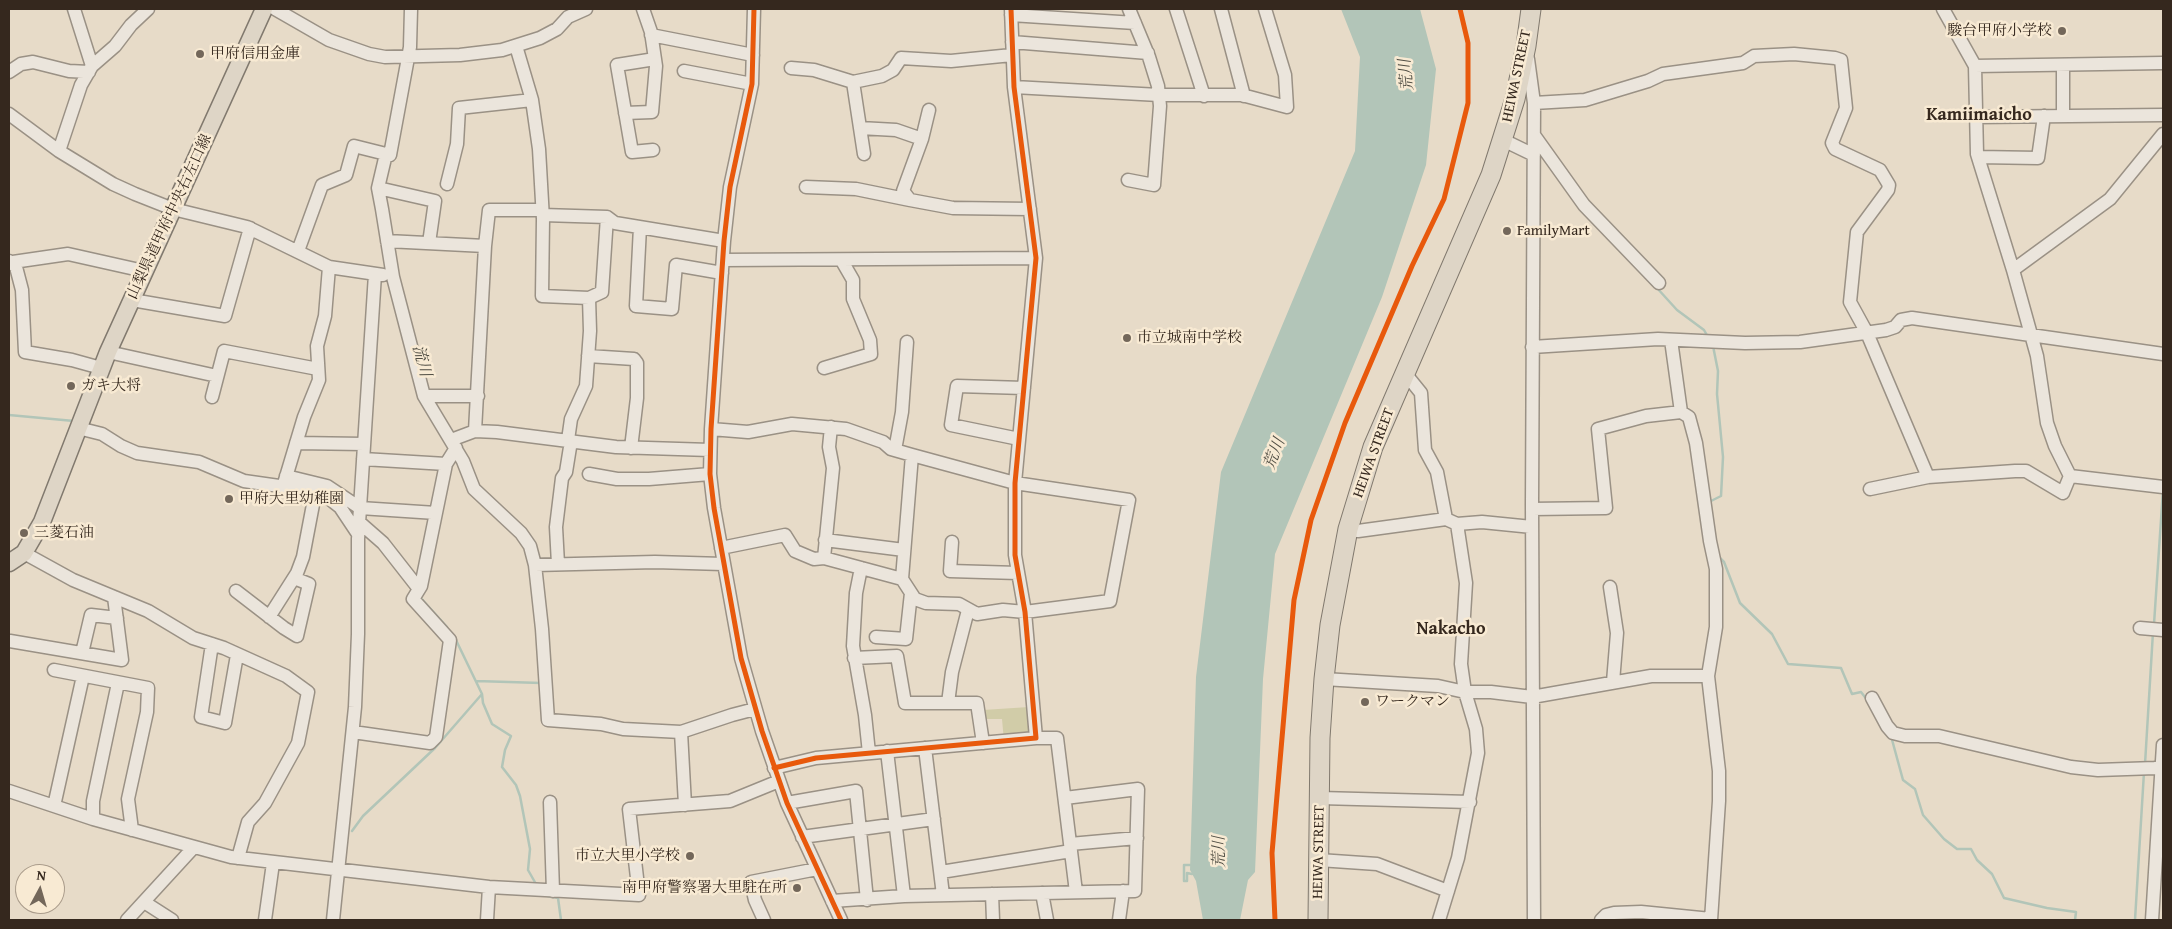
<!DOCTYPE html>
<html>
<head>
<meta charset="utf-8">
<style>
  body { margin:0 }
  #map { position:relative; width:2172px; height:929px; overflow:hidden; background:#e7dbc8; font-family:"Gentium Book Plus",serif }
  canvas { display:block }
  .frame { position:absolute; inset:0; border:10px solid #35281e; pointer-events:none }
  .north { position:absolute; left:15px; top:864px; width:50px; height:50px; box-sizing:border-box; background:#f8ead3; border:1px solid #aa9c8b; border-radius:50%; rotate:6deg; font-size:14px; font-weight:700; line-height:20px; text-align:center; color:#35281e }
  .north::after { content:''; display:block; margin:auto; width:18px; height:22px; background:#73675a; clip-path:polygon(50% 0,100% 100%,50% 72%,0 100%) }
</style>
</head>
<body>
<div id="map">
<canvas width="2172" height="929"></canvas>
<div class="frame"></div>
<div class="north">N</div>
</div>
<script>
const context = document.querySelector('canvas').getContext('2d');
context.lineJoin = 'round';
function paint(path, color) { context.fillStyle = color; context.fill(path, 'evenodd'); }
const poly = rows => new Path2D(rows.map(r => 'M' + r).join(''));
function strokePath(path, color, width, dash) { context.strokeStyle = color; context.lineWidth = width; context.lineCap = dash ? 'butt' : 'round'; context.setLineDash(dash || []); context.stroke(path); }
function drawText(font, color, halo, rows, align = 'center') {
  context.font = font + ' "Gentium Book Plus","Noto Serif JP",serif'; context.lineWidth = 5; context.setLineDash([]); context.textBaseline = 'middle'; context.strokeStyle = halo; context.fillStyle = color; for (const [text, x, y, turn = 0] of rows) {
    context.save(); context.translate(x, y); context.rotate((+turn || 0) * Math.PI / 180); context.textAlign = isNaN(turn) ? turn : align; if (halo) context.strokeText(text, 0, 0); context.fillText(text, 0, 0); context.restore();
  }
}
paint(poly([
  [1029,707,1032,738,1004,741,1002,719,984,719,983,710]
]), '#d1cca8');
paint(poly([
  [1341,9,1420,9,1436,69,1426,165,1382,297,1275,554,1263,679,1255,872,1248,880,1240,920,1203,920,1196,881,1190,870,1196,677,1221,472,1355,151,1360,57]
]), '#b2c5b8');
strokePath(poly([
  [1657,288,1677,310,1704,330,1708,337],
  [9,415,74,421],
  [182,453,198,456],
  [1709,502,1721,496,1723,457,1717,394,1718,371,1713,346],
  [1719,557,1724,562,1740,603,1772,634,1788,664,1841,668,1852,694,1861,692,1868,701],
  [419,596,447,627],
  [2154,624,2163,490],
  [476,681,541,683],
  [482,694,483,703,492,724,511,736,505,750,502,767,516,785,520,796,530,849,528,870,536,884],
  [1891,736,1903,780,1915,789,1923,815,1944,839,1957,849,1971,849,1977,860,1992,874,2004,898,2047,908,2076,912,2075,920],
  [2145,764,2153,632],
  [352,831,363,816,435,748,482,694,455,638],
  [1190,865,1184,865,1184,881,1187,881,1187,873,1192,874],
  [543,895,558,898,561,920],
  [2135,920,2144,772]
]), '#b2c5b8', 2.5);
const minor = poly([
  [74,9,92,66],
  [275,9,329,40,369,54,385,57,460,55,502,50,540,38,557,29,568,17,586,9],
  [754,9,752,84,730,187,724,241,711,429,710,474,714,508,741,658,762,731,787,803,841,920],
  [1176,9,1204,96],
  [1221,9,1244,96],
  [1943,9,1975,66,1977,154,2013,270,2037,356,2047,423,2055,446,2070,476,2163,487],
  [1011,15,1135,23],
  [651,35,753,55],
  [1012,42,1148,53],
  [516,46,532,100,539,149,543,219,542,296,589,298,602,292,607,217],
  [1528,59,1534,103,1532,505,1534,920],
  [1975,66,2163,63],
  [791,68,814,70,853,82,882,76,893,70,901,58,951,61,1012,55],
  [684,71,752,84],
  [9,72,21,64,33,62,69,71,89,72],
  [853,82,864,154],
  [1014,87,1159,95,1242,95,1287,107,1285,75,1265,9],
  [1534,103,1585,100,1648,81,1663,74,1743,63,1754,56,1794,54,1835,58,1841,60,1846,108,1832,143,1835,149,1880,170,1889,185,1888,190,1857,232,1850,302,1867,333,1928,477],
  [929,110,922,139,903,191,910,200,953,208,1030,209],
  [625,113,652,112,656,66,651,32,643,9],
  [9,114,59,151,113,184,135,194,173,209,247,227,329,267,383,275],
  [2063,116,2063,65],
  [1976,117,2163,115],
  [860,128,896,130,922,139],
  [1534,135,1584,205,1659,283],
  [1503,140,1534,155],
  [653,150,632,152,617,65,655,59],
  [59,151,81,85,92,66,115,46,131,25,148,9],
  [386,154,378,188,382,209,393,277,424,396,463,461,474,489,521,533,530,546,535,565,542,629,548,720,601,724,623,729,681,732,732,715,755,709],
  [1978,157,2038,158,2044,116],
  [1128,180,1154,185,1160,106,1158,86,1149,57,1129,9],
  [447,184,457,144,459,108,532,100],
  [806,187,856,189,910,200],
  [378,188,435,201,429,243],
  [543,215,607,217,615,223,724,241],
  [640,227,636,306,672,309,676,265,722,273],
  [387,241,485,246],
  [298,251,322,185,346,175,354,146,390,155,410,47,411,9],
  [723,260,1036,258],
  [9,261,16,267,22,290,25,352,72,360,101,368],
  [13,262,68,254,144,271],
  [2013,270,2110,199,2163,134],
  [132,300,225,316,250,228],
  [1671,340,1681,412,1689,417,1696,443,1710,541,1716,569,1716,627,1708,676,1719,771,1719,801,1711,920],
  [1532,347,1658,339,1745,343,1800,342,1886,330,1895,327,1901,320,1912,318,2163,354],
  [108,352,217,376],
  [588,356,634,359,637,363,637,398,631,448],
  [824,368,871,354,870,340,853,299,853,280,842,261],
  [1404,372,1421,393,1425,450,1437,472,1446,519],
  [424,396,478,396],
  [212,397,224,351,318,369],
  [78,428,102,434,121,446,137,453,199,462,244,481,286,487,326,496,340,507,358,534],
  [711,429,748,432,792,424,846,429,883,442,891,449,912,455,1015,483,1129,500,1110,601,1025,612,1003,610,977,614,959,604,926,603,915,599,902,579,912,455],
  [475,431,485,246,489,210,542,210],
  [1019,439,951,425,957,386,1024,388],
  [451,440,475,431,497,432,616,447,710,450],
  [568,440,571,419,586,386,590,331,589,298],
  [296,443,364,444],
  [895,450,902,412,907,342],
  [363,459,446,464],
  [589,474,617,479,649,479,710,474],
  [286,476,327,486,360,508,436,513],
  [283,487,304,417,319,380,317,346,325,316,329,267],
  [1870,489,1928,477,2015,471,2026,471,2063,493,2070,476],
  [1532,509,1606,508,1598,429,1646,416,1681,412],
  [359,522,383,543,419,589],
  [1348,529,1358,531,1446,519,1457,524,1482,522,1532,527],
  [825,540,904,550],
  [952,542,950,571,1018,573],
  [721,548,785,535,795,551,814,559,824,558,902,579],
  [24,553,73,580,148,611,193,638,224,648,286,676,308,692,298,743,265,803,248,822,238,858],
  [824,558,833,468,829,447,831,427],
  [558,564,556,527,562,478,566,472,571,441],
  [535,565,655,562,723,564],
  [861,568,856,593,853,646,865,715,869,753],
  [1610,587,1617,633,1613,682],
  [236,591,284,628,297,636,309,584,294,578],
  [269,617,297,573,303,557,315,494],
  [2140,628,2163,630],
  [876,637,906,639,911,593],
  [10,641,122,660,114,597],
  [212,644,201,717,225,723,237,655],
  [82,653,91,615,117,618],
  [854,658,897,656,905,703,977,703,983,743],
  [54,670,148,688,147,712,128,799,132,830],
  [1324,679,1438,686,1465,692,1491,692,1532,697,1651,676,1708,676],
  [1872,698,1887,726,1893,733,1905,736,1939,736,2071,767,2098,770,2155,768,2163,766],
  [948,703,952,672,968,610],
  [353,732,430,743,436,737,450,640,413,599,421,586,446,464,456,448],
  [681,732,685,805],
  [1036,738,1057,738,1076,892],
  [925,748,943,895],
  [887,751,904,896],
  [774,768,816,758,1036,738,1025,612,1015,555,1015,483,1036,258,1014,87,1011,9],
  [9,791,93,819,231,857,489,887,639,895,629,809,730,801,779,781],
  [1320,798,1470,802],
  [550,802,553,891],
  [787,803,856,791,867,900],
  [54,806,83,676],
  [93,819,93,801,118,683],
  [802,837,934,819],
  [1070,844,1137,838],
  [1319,860,1377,864,1448,891],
  [941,872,1071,851],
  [1042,893,1047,920],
  [992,894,993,920],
  [832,901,904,896,1135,891,1138,789,1065,798],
  [144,902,172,920],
  [127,920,194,847],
  [265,920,273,863],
  [333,920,355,707,358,634,358,539,375,274],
  [487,920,489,887],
  [764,920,755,900,751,882,817,869],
  [1119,920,1123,891],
  [1439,920,1458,858,1478,753,1476,729,1465,692,1461,664,1466,583,1457,524],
  [1601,920,1606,915,1614,913,1641,912,1711,919],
  [2152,920,2163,745]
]);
const major = poly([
  [9,563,24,553,42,522,108,352,264,9]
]);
const highway = poly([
  [1318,920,1320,738,1324,679,1330,625,1348,529,1373,447,1491,175,1515,99,1526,46,1531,9]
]);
strokePath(minor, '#9a9185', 15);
strokePath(major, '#81796e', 19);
strokePath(highway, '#81796e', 21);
strokePath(minor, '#ebe5dc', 12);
strokePath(major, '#ded5c6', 16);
strokePath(highway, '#ded5c6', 19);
strokePath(poly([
  [754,9,752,84,730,187,724,241,711,429,710,474,714,508,741,658,762,731,787,803,841,920],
  [774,768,816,758,1036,738,1025,612,1015,555,1015,483,1036,258,1014,87,1011,9],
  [1275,920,1272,853,1294,600,1311,520,1345,423,1412,266,1444,199,1468,103,1468,43,1460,9]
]), '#e8590c', 5);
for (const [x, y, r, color] of [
  [2062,31,5,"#73675a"],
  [200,54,5,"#73675a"],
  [1507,231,5,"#73675a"],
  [1127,338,5,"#73675a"],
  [71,386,5,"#73675a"],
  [229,499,5,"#73675a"],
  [24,533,5,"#73675a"],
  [1365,702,5,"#73675a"],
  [690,856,5,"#73675a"],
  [797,888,5,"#73675a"]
]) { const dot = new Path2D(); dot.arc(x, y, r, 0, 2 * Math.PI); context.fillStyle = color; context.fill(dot); strokePath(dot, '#f8ead3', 2); }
drawText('15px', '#35281e', '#f8ead3', [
  ["駿台甲府小学校",2052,31,"right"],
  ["甲府信用金庫",210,54],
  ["FamilyMart",1517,231],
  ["市立城南中学校",1137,338],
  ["ガキ大将",81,386],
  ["甲府大里幼稚園",239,499],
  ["三菱石油",34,533],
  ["ワークマン",1375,702],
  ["市立大里小学校",680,856,"right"],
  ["南甲府警察署大里駐在所",787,888,"right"]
], 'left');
drawText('15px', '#35281e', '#f8ead3', [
  ["HEIWA STREET",1517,76,-78],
  ["山梨県道甲府中央右左口線",170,217,-65],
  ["HEIWA STREET",1374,453,-70],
  ["HEIWA STREET",1319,852,-89]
]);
drawText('italic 16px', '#4f4d43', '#f8ead3', [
  ["荒川",1407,75,-96],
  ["流川",421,361,75],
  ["荒川",1275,454,-69],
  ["荒川",1220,852,-91]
]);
drawText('bold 18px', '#35281e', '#f8ead3', [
  ["Kamiimaicho",1979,115],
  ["Nakacho",1451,629]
]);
</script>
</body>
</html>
